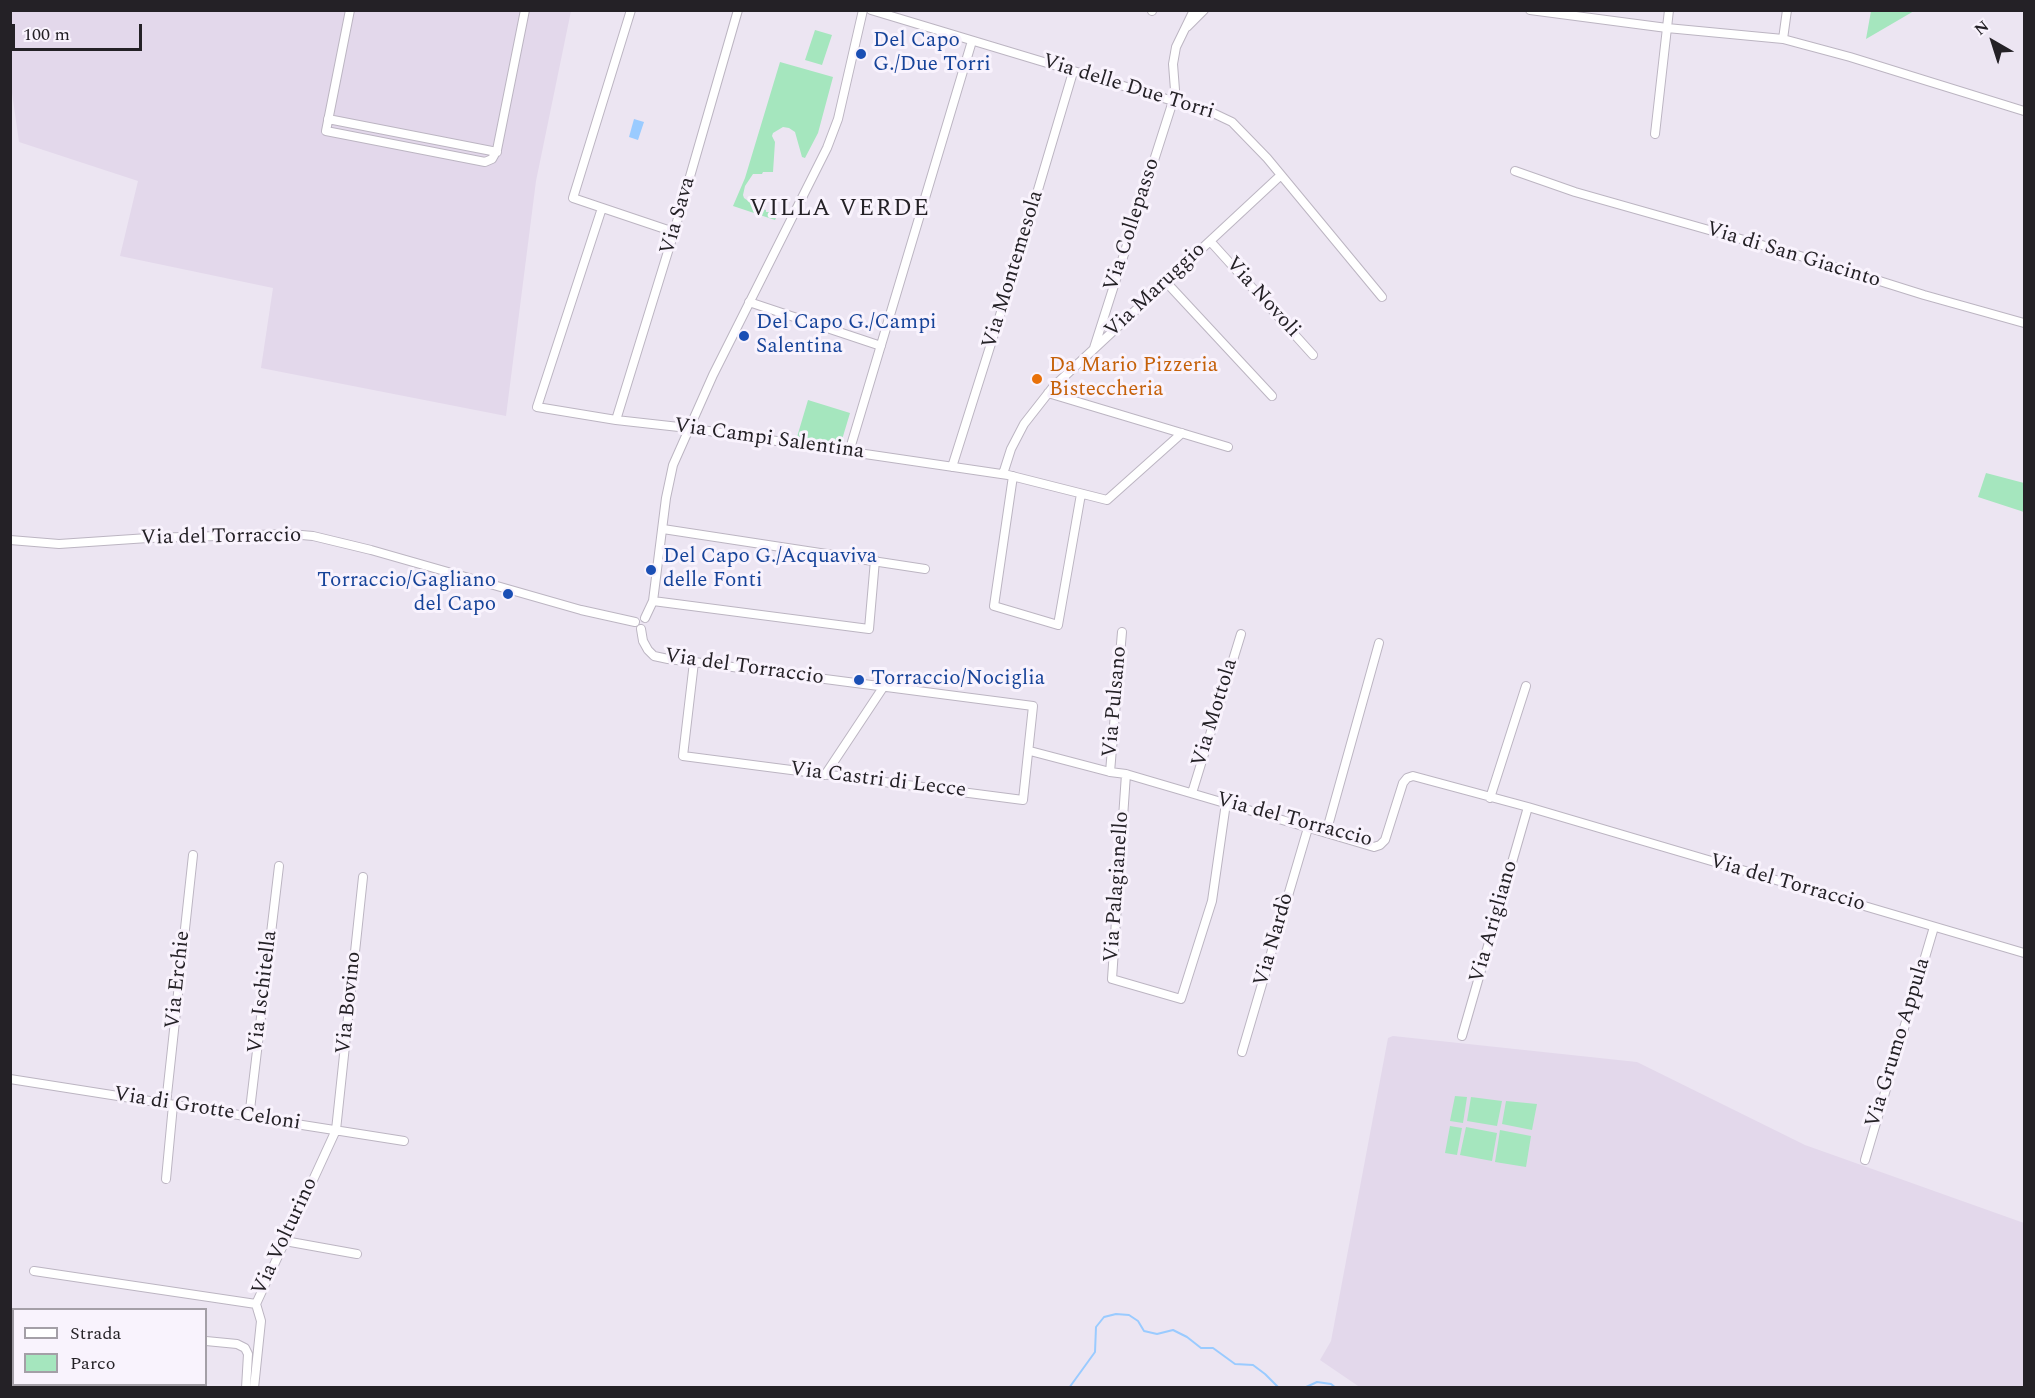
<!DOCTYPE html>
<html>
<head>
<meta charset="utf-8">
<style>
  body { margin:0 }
  #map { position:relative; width:2035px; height:1398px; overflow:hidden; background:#ece5f2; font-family:Spectral,serif }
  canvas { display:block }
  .frame { position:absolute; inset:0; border:12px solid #242126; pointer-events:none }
  .legend { position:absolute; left:12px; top:1308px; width:195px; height:78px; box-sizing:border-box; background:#f9f3fd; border:2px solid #a49fa7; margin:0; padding:8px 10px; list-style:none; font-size:18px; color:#242126 }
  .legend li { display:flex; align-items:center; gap:12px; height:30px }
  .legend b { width:30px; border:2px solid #a49fa7 }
  .north { position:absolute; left:1963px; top:12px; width:60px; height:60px; -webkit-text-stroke:4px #f9f3fd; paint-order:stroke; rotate:321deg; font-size:16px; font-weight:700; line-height:24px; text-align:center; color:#242126 }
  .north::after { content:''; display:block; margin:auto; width:21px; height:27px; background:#242126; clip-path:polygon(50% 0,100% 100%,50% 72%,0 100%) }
  .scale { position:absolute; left:12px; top:24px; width:130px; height:27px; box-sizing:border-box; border:3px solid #242126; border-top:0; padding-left:8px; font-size:18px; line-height:21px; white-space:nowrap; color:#242126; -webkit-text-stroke:4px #f9f3fd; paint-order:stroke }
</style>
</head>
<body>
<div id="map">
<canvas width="2035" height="1398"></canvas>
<div class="frame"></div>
<ul class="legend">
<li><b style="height:8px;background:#fff"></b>Strada</li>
<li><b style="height:16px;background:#a5e6be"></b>Parco</li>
</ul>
<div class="north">N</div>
<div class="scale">100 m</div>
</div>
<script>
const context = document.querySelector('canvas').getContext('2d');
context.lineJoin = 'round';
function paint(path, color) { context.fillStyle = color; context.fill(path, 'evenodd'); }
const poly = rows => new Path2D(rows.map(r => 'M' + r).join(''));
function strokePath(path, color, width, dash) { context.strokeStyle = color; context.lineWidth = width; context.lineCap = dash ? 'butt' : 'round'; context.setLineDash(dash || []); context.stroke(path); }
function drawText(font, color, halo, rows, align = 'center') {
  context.font = font + ' Spectral,serif'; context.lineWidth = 6; context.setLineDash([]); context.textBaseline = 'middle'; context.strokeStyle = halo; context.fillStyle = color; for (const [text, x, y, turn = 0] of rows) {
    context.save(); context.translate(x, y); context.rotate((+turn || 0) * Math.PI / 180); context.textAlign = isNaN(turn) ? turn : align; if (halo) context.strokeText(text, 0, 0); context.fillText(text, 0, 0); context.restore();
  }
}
paint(poly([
  [10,11,571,11,536,181,506,416,261,368,273,288,120,256,138,181,19,142,11,86],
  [1393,1036,1637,1062,1805,1145,2024,1223,2024,1387,1361,1388,1320,1360,1331,1341,1388,1038]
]), '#e3d8eb');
paint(poly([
  [1871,11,1871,10,1914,11,1866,39],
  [815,30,832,35,822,65,805,60],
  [780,62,833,77,818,133,805,158,802,157,795,132,789,128,783,127,773,133,772,136,775,142,773,172,763,172,762,174,753,174,745,186,743,195,744,198,757,207,766,210,766,212,779,212,775,220,733,206,745,178],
  [808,400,850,413,841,443,797,437],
  [1986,473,2024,483,2024,512,1978,497],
  [1455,1096,1467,1097,1463,1123,1450,1121],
  [1471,1097,1502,1101,1497,1126,1467,1121],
  [1506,1101,1537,1104,1532,1130,1502,1124],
  [1450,1126,1462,1128,1457,1155,1445,1153],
  [1466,1127,1497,1133,1492,1161,1460,1155],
  [1500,1130,1531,1136,1526,1167,1495,1162]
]), '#a5e6be');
paint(poly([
  [634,119,644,122,638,140,629,137]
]), '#9acbff');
strokePath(poly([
  [10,1372,14,1374],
  [31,1384,33,1388],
  [1069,1388,1095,1352,1096,1327,1104,1317,1116,1314,1129,1315,1138,1321,1144,1331,1157,1334,1173,1330,1187,1337,1201,1348,1213,1348,1235,1364,1253,1365,1265,1374,1279,1388],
  [1304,1388,1317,1382,1331,1384,1336,1388]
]), '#9acbff', 2);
const minor = poly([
  [350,10,326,131,485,162,492,159,497,150,525,10],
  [631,10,573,198,674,232],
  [871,10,1213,113,1232,122,1267,158,1382,297],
  [1152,10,1152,11],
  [1530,10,1667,28,1783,39,1850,57,2024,111],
  [1187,27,1204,10],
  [1783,39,1787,10],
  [328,119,497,152],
  [1655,134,1669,10],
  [1515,171,1575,192,1797,255,1924,295,2024,323],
  [602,208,537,407,616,420,688,428,1008,475,1107,500,1182,433],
  [1210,241,1313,355],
  [1166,282,1272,396],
  [749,302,881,346],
  [1094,348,1173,101,1175,90,1173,64,1176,47,1194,10],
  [1048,393,1228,447],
  [616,420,674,232,738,10],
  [849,452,972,41],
  [952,467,1013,274,1073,72],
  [1003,474,1011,449,1024,424,1053,387,1281,175],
  [1013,476,994,606,1058,625,1081,494],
  [663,529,925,569],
  [10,540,59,544,148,538,290,534,313,536,371,550,581,610,635,622],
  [653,601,869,629,875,560],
  [645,618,653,601,666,498,673,465,713,375,827,148,838,119,863,10],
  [641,629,643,641,648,650,654,656,668,659,694,662,1033,706,1023,800,683,756,694,662],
  [1030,751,1110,772,1126,774,1374,847,1380,845,1385,840,1403,783,1407,778,1413,776,1528,807,2024,953],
  [1110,772,1122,632],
  [1126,774,1112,979,1181,999,1212,901,1226,803],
  [825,775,884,686],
  [1192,793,1241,634],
  [1490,798,1526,686],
  [1326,833,1379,643],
  [1462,1036,1528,807],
  [1242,1052,1308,828],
  [10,1079,404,1141],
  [166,1104,193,855],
  [249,1118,279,866],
  [1865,1160,1934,927],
  [166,1179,173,1105],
  [285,1241,357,1254],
  [34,1271,256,1304,336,1130,363,877],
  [10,1315,14,1315],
  [206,1341,237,1344,245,1348,248,1354,246,1388],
  [254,1388,261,1321,256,1304]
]);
strokePath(minor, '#bcb5c2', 10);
strokePath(minor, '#fff', 8);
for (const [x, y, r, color] of [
  [861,54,6,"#1a4fb4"],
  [744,336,6,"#1a4fb4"],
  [1037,379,6,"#e8710a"],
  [651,570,6,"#1a4fb4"],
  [508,594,6,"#1a4fb4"],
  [859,680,6,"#1a4fb4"]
]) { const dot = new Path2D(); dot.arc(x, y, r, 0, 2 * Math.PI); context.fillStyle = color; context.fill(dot); strokePath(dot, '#f9f3fd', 2); }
drawText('21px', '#164399', '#f9f3fd', [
  ["Del Capo",873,42],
  ["G./Due Torri",873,66],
  ["Del Capo G./Campi",756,324],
  ["Salentina",756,348],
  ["Del Capo G./Acquaviva",663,558],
  ["delle Fonti",663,582],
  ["Torraccio/Gagliano",496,582,"right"],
  ["del Capo",496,606,"right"],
  ["Torraccio/Nociglia",871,680]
], 'left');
drawText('21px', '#242126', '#f9f3fd', [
  ["Via delle Due Torri",1128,88,17],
  ["Via Sava",679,216,-74],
  ["Via Collepasso",1133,225,-72],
  ["Via di San Giacinto",1793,256,17],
  ["Via Montemesola",1014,270,-73],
  ["Via Maruggio",1156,291,-43],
  ["Via Novoli",1262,298,48],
  ["Via Campi Salentina",769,440,8],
  ["Via del Torraccio",221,538,-1],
  ["Via del Torraccio",744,668,8],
  ["Via Pulsano",1116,702,-85],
  ["Via Mottola",1216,713,-73],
  ["Via Castri di Lecce",878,781,7],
  ["Via del Torraccio",1294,821,15],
  ["Via del Torraccio",1787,884,16],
  ["Via Palagianello",1118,887,-86],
  ["Via Arigliano",1495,922,-74],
  ["Via Nardò",1275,940,-74],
  ["Via Erchie",179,980,-84],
  ["Via Ischitella",264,992,-83],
  ["Via Bovino",350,1003,-84],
  ["Via Grumo Appula",1899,1043,-73],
  ["Via di Grotte Celoni",207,1110,9],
  ["Via Volturino",286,1237,-65]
]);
drawText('21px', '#c56008', '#f9f3fd', [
  ["Da Mario Pizzeria",1049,367],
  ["Bisteccheria",1049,391]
], 'left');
context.letterSpacing = '1.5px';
drawText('24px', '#242126', '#f9f3fd', [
  ["VILLA VERDE",840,210]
]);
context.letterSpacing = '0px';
</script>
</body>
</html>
